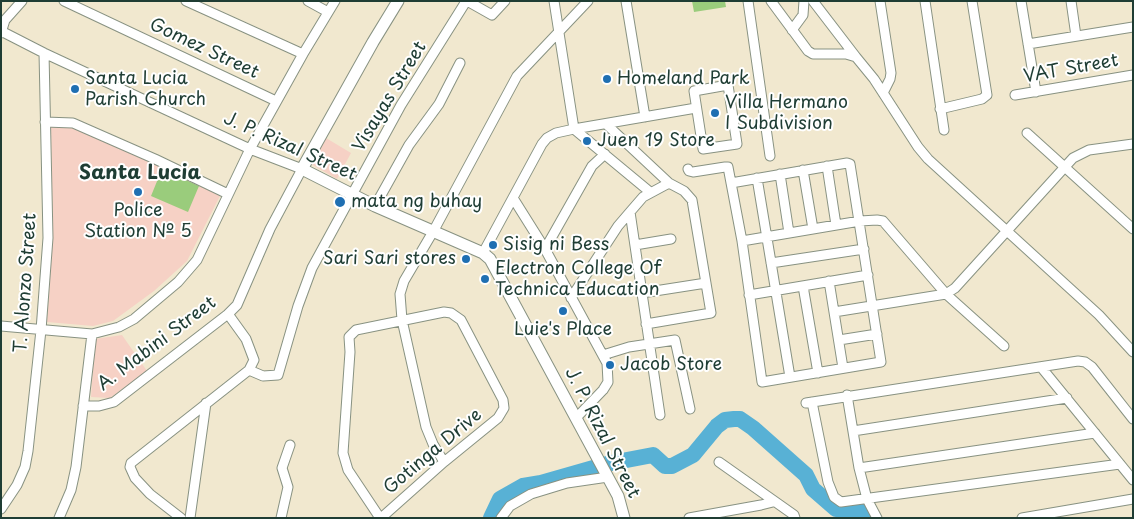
<!DOCTYPE html>
<html>
<head>
<meta charset="utf-8">
<style>
  body { margin:0 }
  #map { position:relative; width:1134px; height:519px; overflow:hidden; background:#f1e8cf; font-family:"Playpen Sans",sans-serif }
  canvas { display:block }
  .frame { position:absolute; inset:0; border:2px solid #1f3d34; pointer-events:none }
</style>
</head>
<body>
<div id="map">
<canvas width="1134" height="519"></canvas>
<div class="frame"></div>
</div>
<script>
const context = document.querySelector('canvas').getContext('2d');
context.lineJoin = 'round';
function paint(path, color) { context.fillStyle = color; context.fill(path, 'evenodd'); }
const poly = rows => new Path2D(rows.map(r => 'M' + r).join(''));
function strokePath(path, color, width, dash) { context.strokeStyle = color; context.lineWidth = width; context.lineCap = dash ? 'butt' : 'round'; context.setLineDash(dash || []); context.stroke(path); }
function drawText(font, color, halo, rows, align = 'center') {
  context.font = font + ' "Playpen Sans",sans-serif'; context.lineWidth = 4; context.setLineDash([]); context.textBaseline = 'middle'; context.strokeStyle = halo; context.fillStyle = color; for (const [text, x, y, turn = 0] of rows) {
    context.save(); context.translate(x, y); context.rotate((+turn || 0) * Math.PI / 180); context.textAlign = isNaN(turn) ? turn : align; if (halo) context.strokeText(text, 0, 0); context.fillText(text, 0, 0); context.restore();
  }
}
paint(poly([
  [51,126,78,127,221,194,187,261,154,291,113,321,93,326,47,322,53,237],
  [326,138,351,153,337,179,311,164],
  [122,335,147,371,110,398,91,397,95,339]
]), '#f6d1c5');
paint(poly([
  [692,1,725,1,726,7,694,12],
  [162,169,199,186,188,212,151,196]
]), '#9acc7c');
strokePath(poly([
  [491,518,500,499,523,486,541,483,611,463,653,455,665,466,672,466,693,455,717,426,725,420,734,419,740,419,753,428,806,475,813,489,836,509,863,509,868,518]
]), '#58b1d5', 16);
const minor = poly([
  [64,1,276,101],
  [186,1,303,54],
  [308,1,328,12],
  [554,1,574,129,650,192],
  [626,1,645,117],
  [748,1,770,156],
  [771,1,808,51,813,54,846,54,856,57,874,79,918,147,928,159,1099,315,1133,352],
  [813,1,856,57],
  [880,1,891,73,890,79,883,93],
  [925,1,944,130],
  [1021,1,1036,92],
  [1071,1,1076,36],
  [792,30,803,15,804,1],
  [1,31,44,53,250,149,302,169,270,229,237,305,228,314,114,402,99,406,83,406],
  [1,33,5,20,22,1],
  [1028,44,1133,27],
  [728,85,737,144,703,149,694,91,728,85],
  [1015,95,1133,75],
  [940,109,982,99,987,95,972,1],
  [45,122,73,123,155,159,228,194],
  [606,124,669,183,684,191,692,200,711,313,646,324],
  [1027,133,1133,229],
  [827,166,836,225],
  [688,169,689,171,693,172,725,167,728,167,742,241,762,382,881,362,850,164,847,163,731,183],
  [803,170,813,229],
  [780,174,789,233],
  [757,178,790,377],
  [513,198,545,249,607,363,608,382,603,390,576,418],
  [375,206,409,145,439,104,460,63],
  [630,212,660,415],
  [742,241,860,221,877,220,883,221,946,294,1004,346],
  [635,245,671,239],
  [545,249,592,166,605,154],
  [483,253,542,144,547,138,556,133,574,129,696,108],
  [771,263,864,249],
  [829,281,843,368],
  [803,286,818,373],
  [642,293,706,283],
  [749,295,868,275],
  [571,298,618,226,630,212,643,197,669,183],
  [834,312,946,294,955,288,1073,158,1089,150,1133,144],
  [1,326,92,334,119,327,134,319,178,282,197,260,250,149,303,54,335,1],
  [839,340,877,334],
  [603,355,629,347,675,340,690,409],
  [1041,367,1133,480],
  [249,370,263,376,278,375,298,306,312,268,401,105,465,3,469,2,492,15,505,1],
  [847,395,859,468,867,499,877,518],
  [812,402,828,482,834,497,841,502,1120,464],
  [806,403,1078,361,1085,362,1092,367,1133,419],
  [853,431,1067,398],
  [444,462,433,444,426,427,402,320,400,294,404,281,434,230,517,76,588,1],
  [719,462,794,515,795,518],
  [859,468,1095,433],
  [1,509,17,485,25,467,28,451,41,330,48,238,44,53],
  [59,518,71,490,76,467,92,334],
  [181,518,150,494,135,478,130,467,131,463,249,370,254,360,246,339,228,314],
  [190,518,206,403],
  [281,518,288,487,282,468,290,445],
  [380,518,348,470,343,453,350,352,349,337,356,330,444,312,451,313,461,320,503,400,504,408,498,418,444,462,381,518],
  [501,518,510,506,531,494,567,483,608,477],
  [689,518,761,505,773,502],
  [1022,518,1133,499]
]);
const tertiary = poly([
  [398,1,373,42,302,169,375,206,483,253,490,259,618,496,624,518]
]);
strokePath(minor, '#889282', 11);
strokePath(tertiary, '#889282', 13);
strokePath(minor, '#fff', 9);
strokePath(tertiary, '#fff', 11);
for (const [x, y, r, color] of [
  [607,79,5,"#1f6fb2"],
  [75,89,5,"#1f6fb2"],
  [715,113,5,"#1f6fb2"],
  [587,141,5,"#1f6fb2"],
  [138,192,5,"#1f6fb2"],
  [340,202,6,"#1f6fb2"],
  [493,245,5,"#1f6fb2"],
  [466,259,5,"#1f6fb2"],
  [485,279,5,"#1f6fb2"],
  [563,311,5,"#1f6fb2"],
  [610,365,5,"#1f6fb2"]
]) { const dot = new Path2D(); dot.arc(x, y, r, 0, 2 * Math.PI); context.fillStyle = color; context.fill(dot); strokePath(dot, '#fff', 2); }
drawText('18px', '#1f3d34', '#fff', [
  ["Gomez Street",204,49,25],
  ["VAT Street",1071,69,-10],
  ["Visayas Street",390,97,-59],
  ["J. P. Rizal Street",290,147,24],
  ["T. Alonzo Street",26,283,-86],
  ["A. Mabini Street",157,344,-37],
  ["J. P. Rizal Street",602,433,63],
  ["Gotinga Drive",433,452,-40]
]);
drawText('18px', '#1f3d34', '#fff', [
  ["Santa Lucia",85,79],
  ["Parish Church",85,100],
  ["Homeland Park",617,79],
  ["Villa Hermano",725,103],
  ["I Subdivision",725,124],
  ["Juen 19 Store",597,141],
  ["mata ng buhay",351,202],
  ["Police",138,211,"center"],
  ["Station № 5",138,232,"center"],
  ["Sisig ni Bess",503,245],
  ["Sari Sari stores",456,259,"right"],
  ["Electron College Of",495,269],
  ["Technica Education",495,290],
  ["Luie's Place",563,330,"center"],
  ["Jacob Store",620,365]
], 'left');
drawText('bold 20px', '#1f3d34', '#fff', [
  ["Santa Lucia",140,173]
]);
</script>
</body>
</html>
